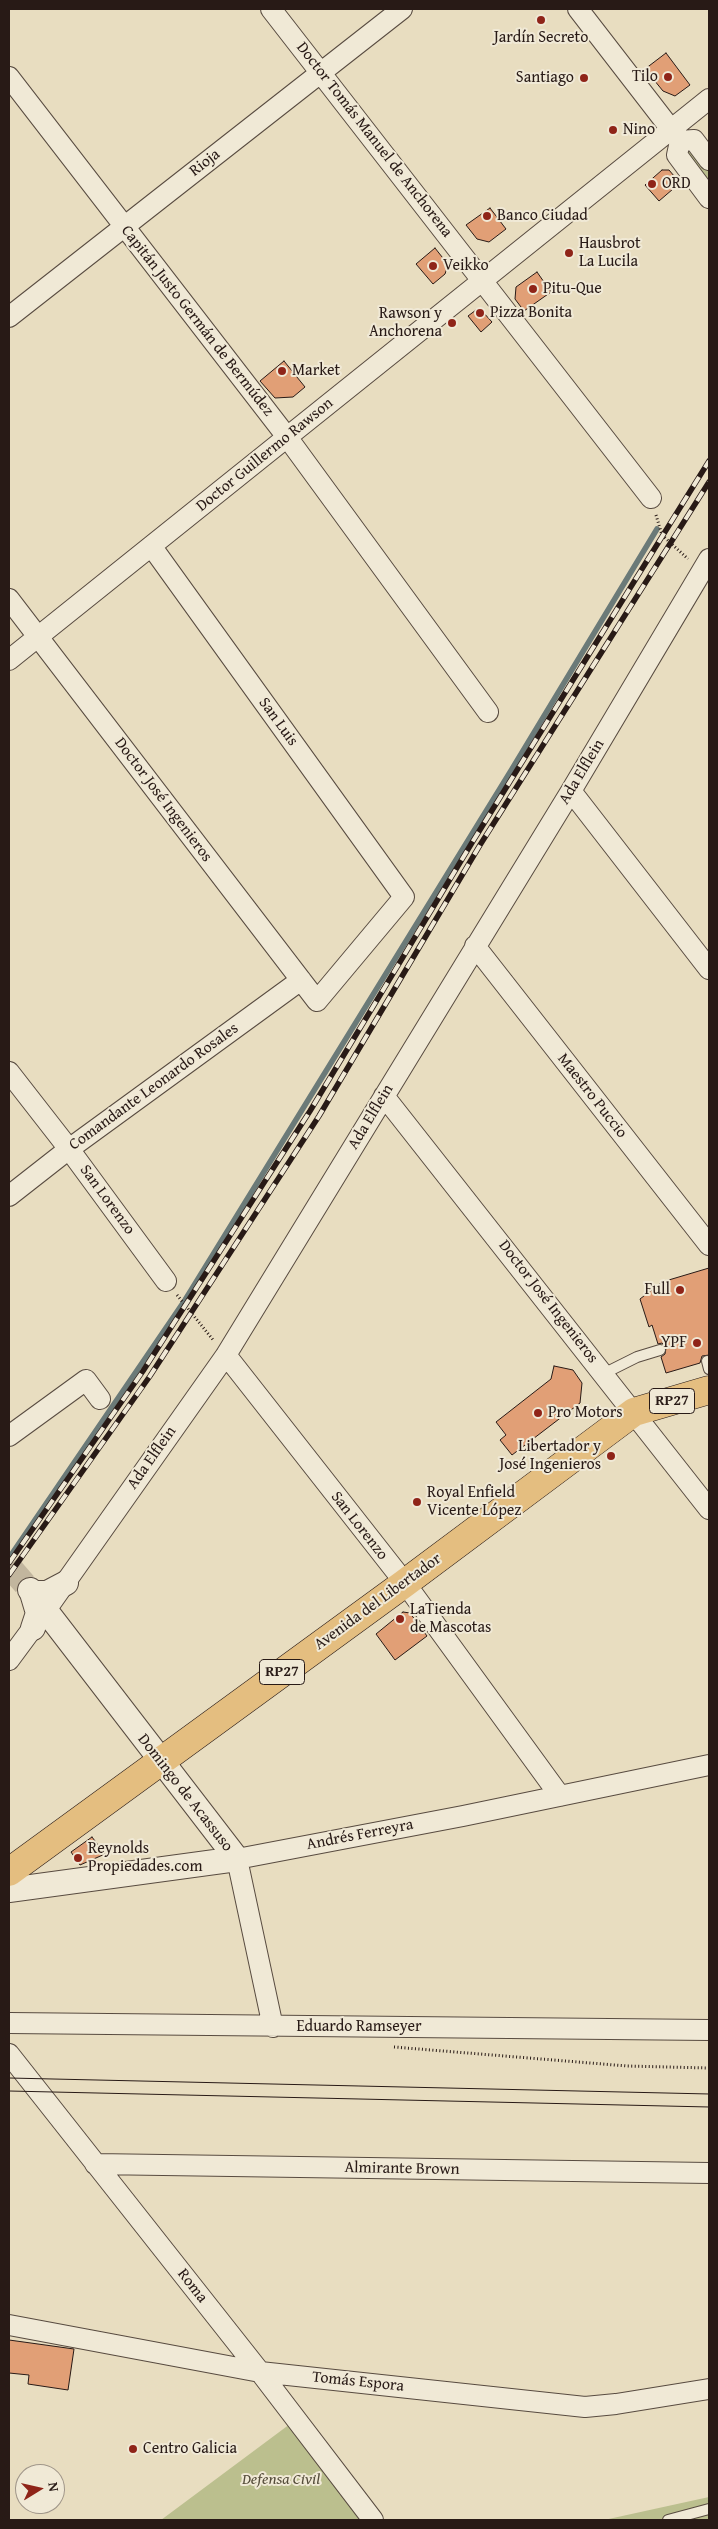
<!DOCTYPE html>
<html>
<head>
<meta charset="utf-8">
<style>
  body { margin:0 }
  #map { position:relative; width:718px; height:2529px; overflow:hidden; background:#e8ddc0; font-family:"Gentium Book Plus",serif }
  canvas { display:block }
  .frame { position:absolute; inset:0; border:10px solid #281a16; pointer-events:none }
  .north { position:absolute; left:15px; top:2464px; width:50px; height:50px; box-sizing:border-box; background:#f0e9d6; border:1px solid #a09689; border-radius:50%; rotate:81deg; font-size:14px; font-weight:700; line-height:20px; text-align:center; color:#281a16 }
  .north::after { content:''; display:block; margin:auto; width:18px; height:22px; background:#8f2418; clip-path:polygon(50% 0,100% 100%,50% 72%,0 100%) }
</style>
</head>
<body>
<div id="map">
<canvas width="718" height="2529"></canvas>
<div class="frame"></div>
<div class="north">N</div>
</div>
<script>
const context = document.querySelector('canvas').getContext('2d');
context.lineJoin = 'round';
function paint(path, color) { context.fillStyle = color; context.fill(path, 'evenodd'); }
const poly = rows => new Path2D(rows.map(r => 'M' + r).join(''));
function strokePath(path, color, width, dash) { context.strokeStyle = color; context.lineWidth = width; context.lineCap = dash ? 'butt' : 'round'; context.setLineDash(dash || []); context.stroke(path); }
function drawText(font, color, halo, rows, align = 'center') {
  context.font = font + ' "Gentium Book Plus",serif'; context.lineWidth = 4; context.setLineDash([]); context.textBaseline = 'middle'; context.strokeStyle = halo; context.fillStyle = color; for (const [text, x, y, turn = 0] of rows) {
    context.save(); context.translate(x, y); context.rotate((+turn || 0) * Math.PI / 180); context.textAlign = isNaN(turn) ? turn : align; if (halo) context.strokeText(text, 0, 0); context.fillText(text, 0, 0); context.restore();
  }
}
paint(poly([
  [689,142,709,169,709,188,680,150],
  [290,2424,361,2520,161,2520],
  [709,2497,709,2520,604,2520]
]), '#bbbf8e');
strokePath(poly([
  [9,1558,185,1300,512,769,657,529]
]), '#6b7a78', 5.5);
const building = poly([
  [666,53,690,85,675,96,663,91,645,69,666,53],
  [662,170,669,170,680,183,659,201,645,185,662,170],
  [490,208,506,229,489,242,477,239,466,225,490,208],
  [435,248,446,262,447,268,445,274,433,284,416,264,435,248],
  [537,272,551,292,524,311,515,299,516,287,537,272],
  [476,310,482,311,492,322,481,332,468,316,476,310],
  [284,361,305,387,293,397,275,398,260,381,284,361],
  [709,1268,709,1355,702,1356,700,1363,666,1373,661,1357,665,1354,666,1348,662,1343,658,1344,652,1325,649,1327,640,1299,662,1282,709,1268],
  [554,1366,573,1370,582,1383,580,1403,512,1455,500,1440,506,1435,496,1422,551,1379,554,1366],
  [403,1612,410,1613,427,1636,395,1660,376,1634,403,1612],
  [92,1837,105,1854,80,1865,71,1852,92,1837],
  [9,2340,74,2349,68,2390,28,2384,29,2375,9,2373,9,2340]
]);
paint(building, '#e19f76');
strokePath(building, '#281a16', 1);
strokePath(poly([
  [9,1566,30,1590]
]), '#c2b69e', 24, [24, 12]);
const service = poly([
  [707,1361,709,1369],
  [605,1373,637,1357,660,1350],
  [668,2520,709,2509]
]);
const minor = poly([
  [271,9,651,498],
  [578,9,680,141,677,155,709,198],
  [9,77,287,437,488,712],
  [680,141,694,140,709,160],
  [9,317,402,9],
  [9,599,317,1001,404,897,152,547],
  [9,660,709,99],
  [571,791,709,969],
  [475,946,709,1245],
  [9,1072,69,1149,166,1281],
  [384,1096,709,1509],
  [9,1196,69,1149,301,980],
  [226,1355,405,1583,560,1796],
  [9,1436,86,1380,100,1399],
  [9,1660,46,1610,226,1355,571,791,709,559],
  [9,2023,709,2030],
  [273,2027,237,1859,463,1816,709,1765],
  [9,2054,260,2372,373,2520],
  [95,2164,709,2173],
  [9,2325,260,2372,585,2407,616,2404,709,2389]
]);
const tertiary = poly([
  [30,1590,237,1859],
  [32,1593,38,1613,33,1628],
  [32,1593,47,1593,66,1583],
  [9,1890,237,1859]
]);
const primary = poly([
  [9,1872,405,1583,634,1412,709,1390]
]);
strokePath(service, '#584b40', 12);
strokePath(minor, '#584b40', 22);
strokePath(tertiary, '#584b40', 26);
strokePath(primary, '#281a16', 29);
strokePath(poly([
  [656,515,662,535,688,559],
  [177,1295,214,1341],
  [394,2047,627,2066,709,2068]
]), '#281a16', 3, [1, 2.5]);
strokePath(service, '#f0e9d6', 10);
strokePath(minor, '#f0e9d6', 20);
strokePath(tertiary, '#f0e9d6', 24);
strokePath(primary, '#e4be80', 28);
strokePath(poly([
  [9,2078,709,2094],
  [9,2091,709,2107]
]), '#281a16', 1);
const rail = poly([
  [9,1563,143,1371,310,1111,473,841,709,461],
  [9,1575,150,1376,319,1116,480,845,709,482]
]);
strokePath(rail, '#281a16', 5.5);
strokePath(rail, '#f0e9d6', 4, [11]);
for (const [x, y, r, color] of [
  [541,20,5,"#8f2418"],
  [668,77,5,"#8f2418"],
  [584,78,5,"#8f2418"],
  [613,130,5,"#8f2418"],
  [652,184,5,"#8f2418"],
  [487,216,5,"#8f2418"],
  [569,253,5,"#8f2418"],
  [433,266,5,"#8f2418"],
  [533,289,5,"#8f2418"],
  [480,313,5,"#8f2418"],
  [452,323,5,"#8f2418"],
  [282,371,5,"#8f2418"],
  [680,1290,5,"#8f2418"],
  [697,1343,5,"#8f2418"],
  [538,1413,5,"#8f2418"],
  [611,1456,5,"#8f2418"],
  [417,1502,5,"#8f2418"],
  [400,1619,5,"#8f2418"],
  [78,1858,5,"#8f2418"],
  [133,2449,5,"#8f2418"]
]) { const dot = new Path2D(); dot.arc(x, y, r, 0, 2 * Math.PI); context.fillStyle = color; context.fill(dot); strokePath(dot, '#f0e9d6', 2); }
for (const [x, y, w] of [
  [672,1401,45],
  [282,1672,45]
]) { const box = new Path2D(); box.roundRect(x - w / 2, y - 12.5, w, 25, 4); context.fillStyle = '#f0e9d6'; context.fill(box); strokePath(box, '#281a16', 1); }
drawText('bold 15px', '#281a16', null, [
  ["RP27",672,1401],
  ["RP27",282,1672]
]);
drawText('16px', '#281a16', '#f0e9d6', [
  ["Jardín Secreto",541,38,"center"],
  ["Tilo",658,77,"right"],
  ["Santiago",574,78,"right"],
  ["Nino",623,130],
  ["ORD",662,184],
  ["Banco Ciudad",497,216],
  ["Hausbrot",579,244],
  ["La Lucila",579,262],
  ["Veikko",443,266],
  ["Pitu-Que",543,289],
  ["Pizza Bonita",490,313],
  ["Rawson y",442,314,"right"],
  ["Anchorena",442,332,"right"],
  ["Market",292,371],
  ["Full",670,1290,"right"],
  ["YPF",687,1343,"right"],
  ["Pro Motors",548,1413],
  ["Libertador y",601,1447,"right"],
  ["José Ingenieros",601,1465,"right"],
  ["Royal Enfield",427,1493],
  ["Vicente López",427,1511],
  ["LaTienda",410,1610],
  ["de Mascotas",410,1628],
  ["Reynolds",88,1849],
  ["Propiedades.com",88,1867],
  ["Centro Galicia",143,2449]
], 'left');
drawText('16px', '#281a16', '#f0e9d6', [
  ["Doctor Tomás Manuel de Anchorena",374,140,52],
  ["Rioja",205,163,-38],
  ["Capitán Justo Germán de Bermúdez",197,321,52],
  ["Doctor Guillermo Rawson",265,455,-39],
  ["San Luis",278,722,54],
  ["Ada Elflein",582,772,-59],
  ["Doctor José Ingenieros",163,800,53],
  ["Comandante Leonardo Rosales",154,1087,-36],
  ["Maestro Puccio",592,1096,52],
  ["Ada Elflein",371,1117,-59],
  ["San Lorenzo",107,1200,54],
  ["Doctor José Ingenieros",548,1302,52],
  ["Ada Elflein",152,1458,-55],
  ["San Lorenzo",359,1526,52],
  ["Avenida del Libertador",378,1602,-36],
  ["Domingo de Acassuso",185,1793,52],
  ["Andrés Ferreyra",360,1835,-11],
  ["Eduardo Ramseyer",359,2027],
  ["Almirante Brown",402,2169,1],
  ["Roma",192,2286,52],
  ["Tomás Espora",358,2382,6]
]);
drawText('italic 16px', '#544c3a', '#f0e9d6', [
  ["Defensa Civil",281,2480]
]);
</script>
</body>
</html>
